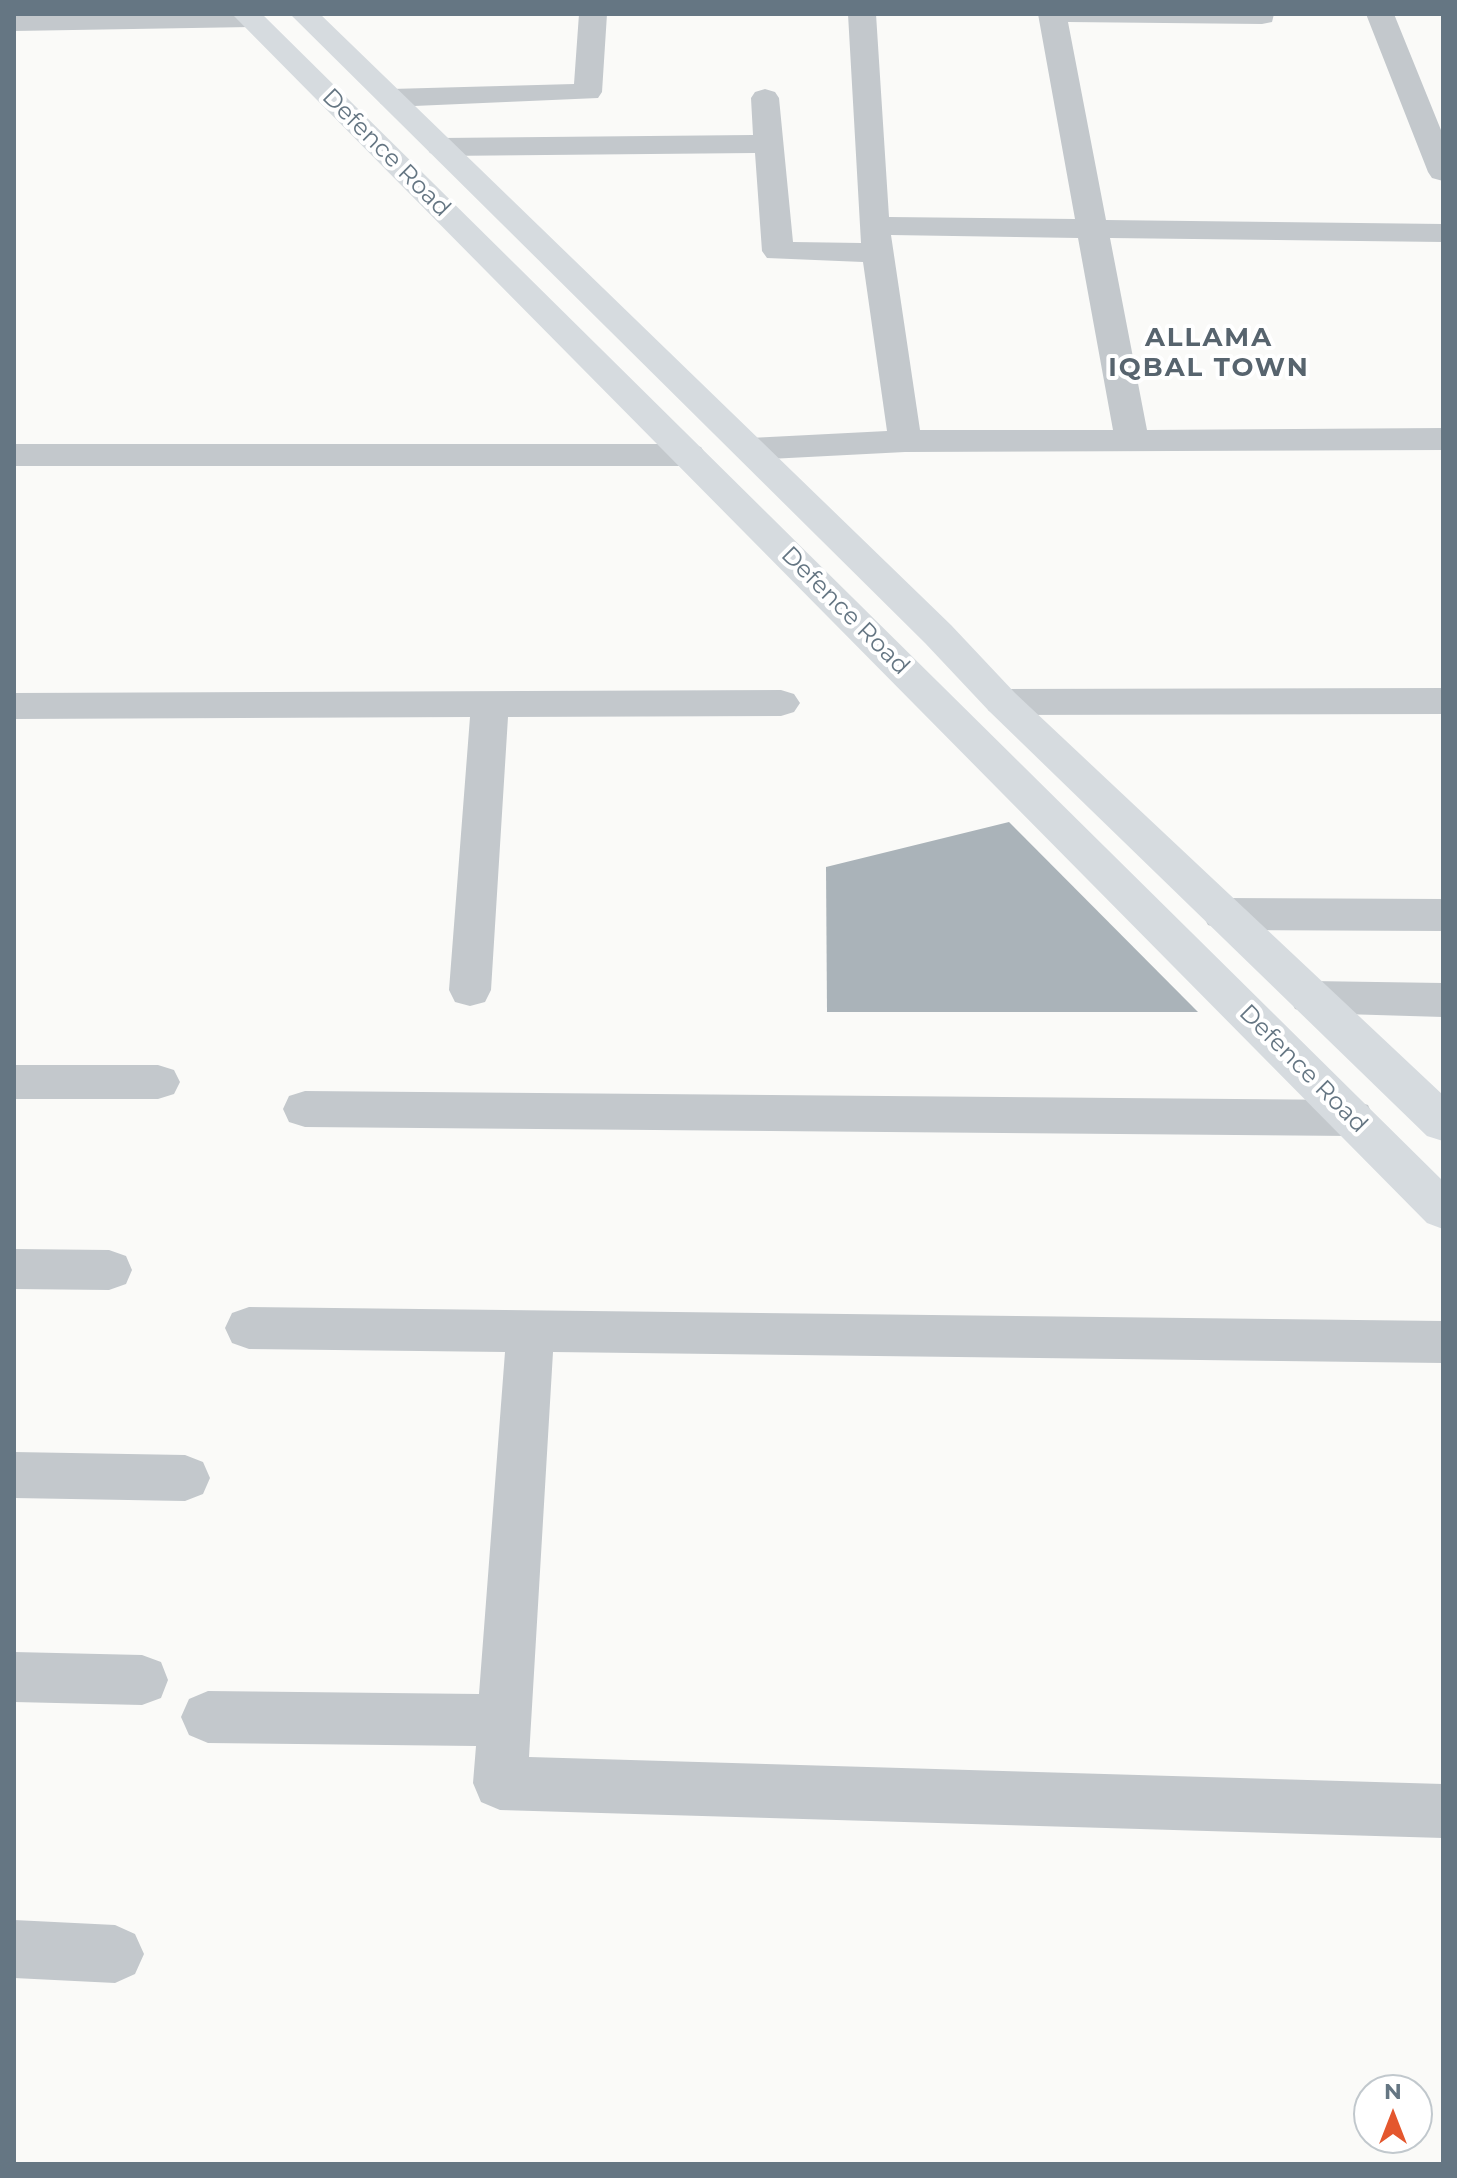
<!DOCTYPE html>
<html>
<head>
<meta charset="utf-8">
<style>
  body { margin:0 }
  #map { position:relative; width:1457px; height:2178px; overflow:hidden; background:#fafaf8; font-family:Montserrat,sans-serif }
  canvas { display:block }
  .frame { position:absolute; inset:0; border:16px solid #657683; pointer-events:none }
  .north { position:absolute; left:1353px; top:2074px; width:80px; height:80px; box-sizing:border-box; background:#fff; border:2px solid #c1c8cd; border-radius:50%; rotate:0deg; font-size:22px; font-weight:700; line-height:32px; text-align:center; color:#657683 }
  .north::after { content:''; display:block; margin:auto; width:28px; height:36px; background:#e4572e; clip-path:polygon(50% 0,100% 100%,50% 72%,0 100%) }
</style>
</head>
<body>
<div id="map">
<canvas width="1457" height="2178"></canvas>
<div class="frame"></div>
<div class="north">N</div>
</div>
<script>
const context = document.querySelector('canvas').getContext('2d');
context.lineJoin = 'round';
function paint(path, color) { context.fillStyle = color; context.fill(path, 'evenodd'); }
const poly = rows => new Path2D(rows.map(r => 'M' + r).join(''));
function drawText(font, color, halo, rows, align = 'center') {
  context.font = font + ' Montserrat,sans-serif'; context.lineWidth = 8; context.setLineDash([]); context.textBaseline = 'middle'; context.strokeStyle = halo; context.fillStyle = color; for (const [text, x, y, turn = 0] of rows) {
    context.save(); context.translate(x, y); context.rotate((+turn || 0) * Math.PI / 180); context.textAlign = isNaN(turn) ? turn : align; if (halo) context.strokeText(text, 0, 0); context.fillText(text, 0, 0); context.restore();
  }
}
paint(poly([
  [1009,822,1198,1012,827,1012,826,867]
]), '#aab3b9');
paint(poly([
  [261,14,265,19,261,25,251,27,14,31,14,15,261,14],
  [579,14,607,14,602,92,598,98,391,107,381,104,377,98,381,92,391,89,574,84,579,14],
  [848,14,876,14,889,217,1075,219,1038,14,1274,14,1272,22,1262,24,1068,22,1106,220,1443,224,1443,242,1110,238,1147,430,1443,428,1443,450,905,452,750,460,738,457,733,449,738,441,750,438,887,431,863,262,767,258,762,251,755,153,441,156,430,153,426,147,430,141,441,138,753,135,751,98,755,92,765,89,775,92,779,98,793,242,861,243,848,14],
  [891,235,1078,238,1113,430,920,430,891,235],
  [1366,14,1394,14,1443,135,1443,181,1432,178,1428,172,1366,14],
  [14,444,689,444,701,447,706,455,701,463,689,466,14,466,14,444],
  [1443,688,1443,714,1002,715,989,711,983,702,989,693,1002,689,1443,688],
  [781,690,794,694,800,703,794,712,781,716,508,717,491,990,485,1002,470,1006,455,1002,449,990,470,717,14,719,14,693,781,690],
  [1223,898,1443,899,1443,931,1223,930,1208,925,1202,914,1208,903,1223,898],
  [1310,981,1443,983,1443,1017,1310,1013,1295,1009,1289,997,1295,985,1310,981],
  [14,1065,158,1065,174,1070,180,1082,174,1094,158,1099,14,1099,14,1065],
  [305,1091,1352,1100,1368,1105,1374,1118,1368,1131,1352,1136,305,1127,289,1122,283,1109,289,1096,305,1091],
  [14,1249,109,1250,126,1256,132,1270,126,1284,109,1290,14,1289,14,1249],
  [249,1307,1443,1321,1443,1363,553,1352,529,1757,1443,1784,1443,1838,500,1810,481,1802,473,1783,476,1746,208,1743,189,1735,181,1717,189,1699,208,1691,479,1694,505,1352,249,1349,232,1343,225,1328,232,1313,249,1307],
  [14,1452,185,1455,203,1462,210,1478,203,1494,185,1501,14,1498,14,1452],
  [14,1652,142,1655,161,1662,168,1680,161,1698,142,1705,14,1702,14,1652],
  [14,1920,115,1925,135,1934,144,1954,135,1974,115,1983,14,1978,14,1920]
]), '#c3c8cc');
paint(poly([
  [232,14,262,14,1443,1181,1443,1229,1427,1223,232,14],
  [290,14,320,14,951,625,1015,693,1443,1095,1443,1141,1427,1136,989,711,925,643,290,14]
]), '#d6dbdf');
drawText('24px', '#657683', '#fff', [
  ["Defence Road",386,153,45],
  ["Defence Road",845,611,45],
  ["Defence Road",1303,1069,45]
]);
context.letterSpacing = '2px';
drawText('bold 26px', '#57646e', '#fff', [
  ["ALLAMA",1209,338],
  ["IQBAL TOWN",1209,368]
]);
context.letterSpacing = '0px';
</script>
</body>
</html>
